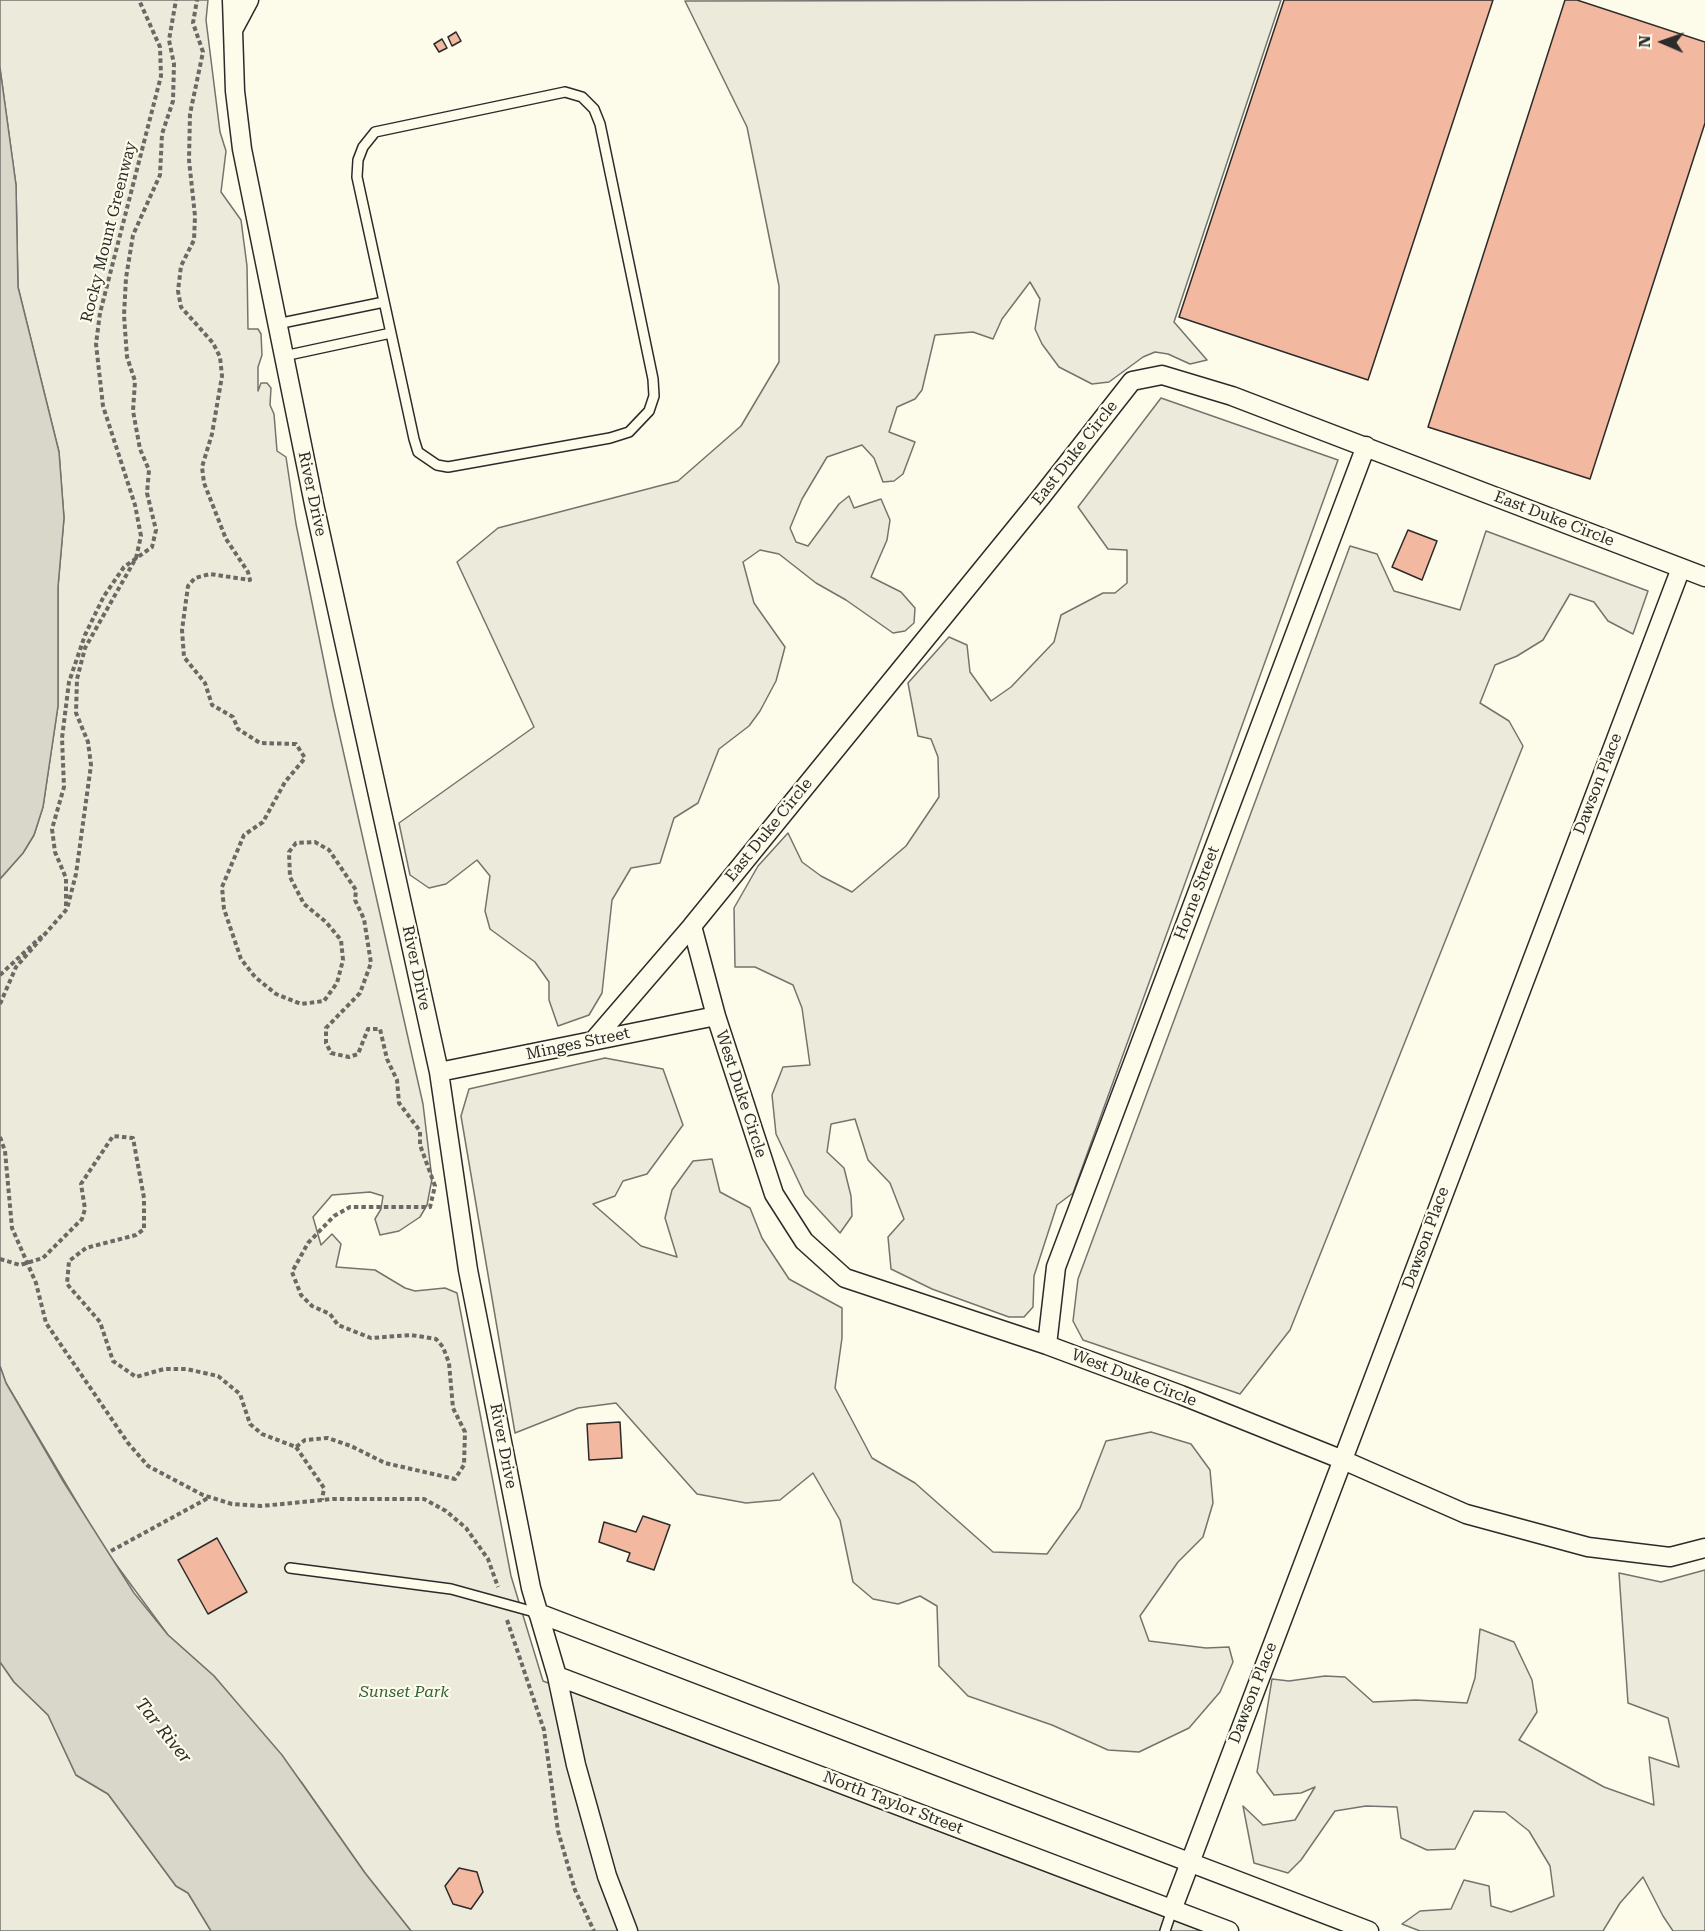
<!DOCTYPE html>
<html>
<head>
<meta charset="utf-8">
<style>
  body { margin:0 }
  #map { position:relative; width:1705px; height:1931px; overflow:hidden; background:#fdfbea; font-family:"Roboto Serif",serif }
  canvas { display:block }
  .north { position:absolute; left:1633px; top:12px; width:60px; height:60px; -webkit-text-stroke:4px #fdfbea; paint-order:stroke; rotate:272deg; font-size:16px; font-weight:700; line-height:24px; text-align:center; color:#2b2b2b }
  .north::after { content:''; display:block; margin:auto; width:21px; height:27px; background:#2b2b2b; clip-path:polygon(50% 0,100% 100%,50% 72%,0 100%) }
</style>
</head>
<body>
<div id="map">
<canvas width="1705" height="1931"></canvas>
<div class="north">N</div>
</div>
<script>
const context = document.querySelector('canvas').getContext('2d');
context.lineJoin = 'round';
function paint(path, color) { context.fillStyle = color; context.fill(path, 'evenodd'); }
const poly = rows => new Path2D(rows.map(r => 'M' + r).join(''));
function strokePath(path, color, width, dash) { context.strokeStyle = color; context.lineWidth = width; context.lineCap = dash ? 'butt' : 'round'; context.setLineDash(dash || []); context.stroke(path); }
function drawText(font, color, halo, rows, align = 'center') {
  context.font = font + ' "Roboto Serif",serif'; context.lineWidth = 4.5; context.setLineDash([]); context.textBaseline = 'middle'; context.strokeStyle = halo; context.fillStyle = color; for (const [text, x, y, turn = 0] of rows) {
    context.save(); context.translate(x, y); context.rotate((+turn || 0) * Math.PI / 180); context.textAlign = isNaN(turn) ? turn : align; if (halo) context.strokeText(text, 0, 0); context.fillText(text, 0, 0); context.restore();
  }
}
const green = poly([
  [0,0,208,0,206,20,220,132,226,151,221,192,241,220,247,266,248,329,258,329,261,334,262,355,258,367,258,391,261,383,267,383,271,388,270,405,274,414,277,451,286,457,296,524,333,706,423,1104,432,1179,427,1205,420,1217,399,1231,380,1235,375,1219,381,1209,383,1196,370,1192,332,1195,313,1217,321,1245,332,1234,341,1244,336,1267,375,1270,405,1288,415,1291,445,1288,457,1293,511,1576,543,1681,1202,1931,411,1931,365,1873,302,1783,214,1676,168,1635,104,1548,6,1383,0,1366,0,879,23,853,34,835,43,807,58,706,58,587,64,518,59,452,18,287,16,185,0,68,0,0],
  [1281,0,1174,322,1207,360,1190,364,1168,354,1155,352,1143,357,1109,382,1092,384,1059,367,1042,344,1035,329,1040,299,1030,282,1002,319,993,339,973,332,935,335,922,390,915,399,897,407,889,432,915,442,903,474,894,481,883,482,874,458,862,445,827,457,802,499,790,528,796,542,808,546,839,504,849,496,854,508,881,499,890,520,887,540,871,577,901,592,915,608,914,623,905,631,893,633,846,600,816,583,779,554,760,550,743,562,754,603,785,647,776,681,760,711,749,726,719,749,698,803,674,818,660,863,631,868,612,900,602,993,589,1015,558,1026,549,1000,549,982,535,962,490,929,485,911,490,876,477,860,446,884,429,888,410,875,399,823,534,727,457,562,498,528,678,481,741,426,779,362,779,286,747,127,685,1,1281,0],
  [1161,398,1338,460,1073,1193,1057,1205,1034,1276,1033,1307,1024,1317,1009,1317,932,1289,891,1269,888,1237,904,1219,890,1183,868,1160,855,1119,831,1124,827,1152,844,1168,851,1196,852,1216,840,1233,805,1195,776,1134,772,1095,783,1067,810,1065,802,1008,793,985,755,967,735,967,734,908,758,866,788,833,802,862,821,876,852,892,906,846,939,797,938,757,931,739,918,736,908,683,949,637,967,645,970,672,991,701,1011,687,1054,642,1061,615,1103,593,1115,593,1127,583,1127,550,1108,549,1078,507,1161,398],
  [1486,531,1648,591,1633,634,1608,621,1594,602,1570,594,1543,640,1517,656,1495,665,1480,703,1509,721,1523,746,1290,1330,1240,1394,1083,1340,1073,1321,1078,1279,1350,546,1377,554,1394,591,1460,610,1486,531],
  [605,1058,663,1069,683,1125,647,1174,623,1181,615,1196,593,1204,641,1246,677,1257,665,1218,672,1190,693,1161,712,1159,720,1192,750,1208,762,1238,789,1279,842,1308,842,1338,835,1388,872,1458,915,1483,993,1552,1047,1554,1080,1508,1106,1441,1151,1432,1191,1444,1210,1470,1213,1503,1203,1537,1178,1562,1140,1616,1149,1641,1206,1648,1229,1647,1233,1662,1220,1692,1189,1728,1139,1752,1108,1750,1052,1725,968,1696,939,1666,937,1606,920,1596,898,1604,873,1599,853,1582,840,1520,813,1473,780,1500,746,1503,697,1494,616,1403,578,1408,515,1433,461,1116,469,1089,605,1058],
  [1705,1570,1705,1931,1673,1931,1663,1916,1643,1877,1620,1903,1603,1931,1420,1931,1402,1924,1420,1911,1451,1909,1464,1880,1489,1886,1491,1906,1511,1912,1554,1896,1550,1866,1529,1831,1505,1812,1474,1811,1455,1849,1427,1850,1401,1838,1397,1807,1366,1806,1335,1811,1301,1860,1288,1873,1254,1863,1243,1806,1263,1825,1295,1820,1315,1787,1301,1793,1274,1795,1257,1772,1272,1679,1289,1681,1325,1676,1345,1677,1373,1702,1416,1700,1467,1703,1475,1678,1480,1629,1514,1642,1532,1680,1537,1712,1519,1740,1604,1787,1654,1805,1649,1757,1679,1767,1668,1718,1628,1703,1619,1573,1661,1582,1705,1570],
  [0,1662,14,1682,48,1715,76,1775,108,1794,176,1886,188,1893,211,1931,0,1931,0,1662]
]);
paint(green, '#ecebdb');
strokePath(green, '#74746e', 1.5);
const water = poly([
  [0,68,16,185,18,287,59,452,64,518,58,587,58,706,43,807,34,835,23,853,0,879,0,68],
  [0,1366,6,1383,63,1481,134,1593,168,1635,214,1676,282,1755,365,1873,411,1931,211,1931,188,1893,176,1886,108,1794,76,1775,48,1715,14,1682,0,1662,0,1366]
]);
paint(water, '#d8d7c9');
strokePath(water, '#74746e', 1.5);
const building = poly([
  [1284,0,1493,0,1368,380,1179,317,1284,0],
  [1565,0,1577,0,1705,42,1705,123,1590,479,1428,427,1565,0],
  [456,32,461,41,452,46,448,37,456,32],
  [442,39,447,48,439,52,434,44,442,39],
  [1408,530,1437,541,1422,580,1392,567,1408,530],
  [620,1422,622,1458,589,1460,587,1424,620,1422],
  [643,1516,670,1525,654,1570,627,1561,630,1553,599,1542,604,1522,636,1532,643,1516],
  [217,1538,247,1592,208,1614,178,1560,217,1538],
  [459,1868,477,1872,483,1892,471,1909,453,1904,445,1886,459,1868]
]);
paint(building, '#f2b8a0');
strokePath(building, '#2b2b2b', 1.5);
const lane = poly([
  [565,92,582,97,594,109,600,124,653,379,654,396,649,411,629,432,610,438,448,467,437,465,418,452,414,439,357,177,358,160,363,147,375,132,565,92],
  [277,324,384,302],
  [284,356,391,333],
  [290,1568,451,1589,538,1613],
  [1165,1931,1172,1910]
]);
const street = poly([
  [232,0,235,91,242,149,314,504,439,1072,468,1270,531,1588,557,1676,576,1765,607,1876,628,1931],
  [233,30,249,0],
  [1705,577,1232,396,1162,375,1132,381,1041,497,692,926,716,1016,774,1194,804,1241,845,1278,1047,1345,1181,1395,1343,1460,1466,1514,1588,1547,1670,1557,1705,1548],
  [593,1041,692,926],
  [439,1072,716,1016],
  [1047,1345,1056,1267,1366,446],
  [538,1613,1369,1931],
  [557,1676,1229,1931],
  [1172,1910,1681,568]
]);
strokePath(lane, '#2b2b2b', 12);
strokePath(street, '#2b2b2b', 21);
strokePath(poly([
  [66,906,66,878,55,852,52,829,64,787,62,738,69,682,85,635,104,596,124,567,152,547,156,530,147,493,149,470,140,449,133,411,135,381,127,357,124,315,126,278,133,235,160,175,162,134,173,101,174,64,169,40,176,0],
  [0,975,44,934],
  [0,1004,16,967,67,909,76,874,91,765,88,742,76,713,77,679,85,648,136,558,141,536,135,505,103,406,96,344,100,313,161,76,160,47,139,0],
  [0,1137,5,1151,12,1228,36,1283,46,1323,128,1443,148,1466,203,1495,232,1504,261,1506,333,1499,424,1499,446,1511,466,1528,488,1559,498,1587],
  [0,1259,20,1265,43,1258,82,1219,85,1209,81,1184,113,1136,133,1138,144,1198,144,1229,136,1235,86,1248,69,1261,67,1284,100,1322,113,1361,136,1377,164,1369,186,1369,218,1376,240,1394,250,1424,262,1434,296,1447,305,1440,328,1438,351,1446,385,1463,455,1479,464,1465,465,1432,453,1408,449,1363,443,1347,436,1339,411,1335,371,1338,338,1325,330,1314,312,1306,301,1295,292,1272,308,1243,334,1216,350,1207,430,1207,435,1186,420,1145,420,1131,399,1103,397,1080,387,1059,380,1029,368,1029,358,1054,349,1057,331,1053,326,1043,326,1028,360,993,371,963,364,919,355,900,356,890,329,850,315,842,296,843,289,852,290,877,304,904,326,922,341,940,343,960,337,983,324,1001,301,1004,276,994,255,977,241,959,224,909,222,887,244,835,263,822,285,782,305,758,296,744,260,743,238,729,233,717,212,705,205,683,184,657,182,630,188,586,195,578,210,574,250,580,248,572,226,539,204,483,202,467,212,434,222,376,220,357,213,343,181,307,178,291,181,266,194,240,195,216,189,160,190,114,203,52,193,23,197,0],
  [296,1447,324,1488,322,1500],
  [111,1551,210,1497],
  [507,1620,544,1730,558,1831,575,1890,594,1931]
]), '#6a6964', 4, [4.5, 3]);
strokePath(lane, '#fdfbea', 9);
strokePath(street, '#fdfbea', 18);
drawText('16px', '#2b2b2b', '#fdfbea', [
  ["Rocky Mount Greenway",109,232,-76],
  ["East Duke Circle",1075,453,-52],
  ["River Drive",312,494,78],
  ["East Duke Circle",1554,519,21],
  ["Dawson Place",1598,784,-69],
  ["East Duke Circle",769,830,-51],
  ["Horne Street",1197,893,-69],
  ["River Drive",416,968,78],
  ["Minges Street",578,1044,-12],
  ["West Duke Circle",741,1094,72],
  ["Dawson Place",1426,1238,-70],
  ["West Duke Circle",1134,1378,21],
  ["River Drive",503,1446,79],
  ["Dawson Place",1253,1693,-69],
  ["North Taylor Street",893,1803,21]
]);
drawText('italic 16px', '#34623c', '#fdfbea', [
  ["Sunset Park",404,1692]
]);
drawText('italic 18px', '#2b2b2b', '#fdfbea', [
  ["Tar River",163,1731,51]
]);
</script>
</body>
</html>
